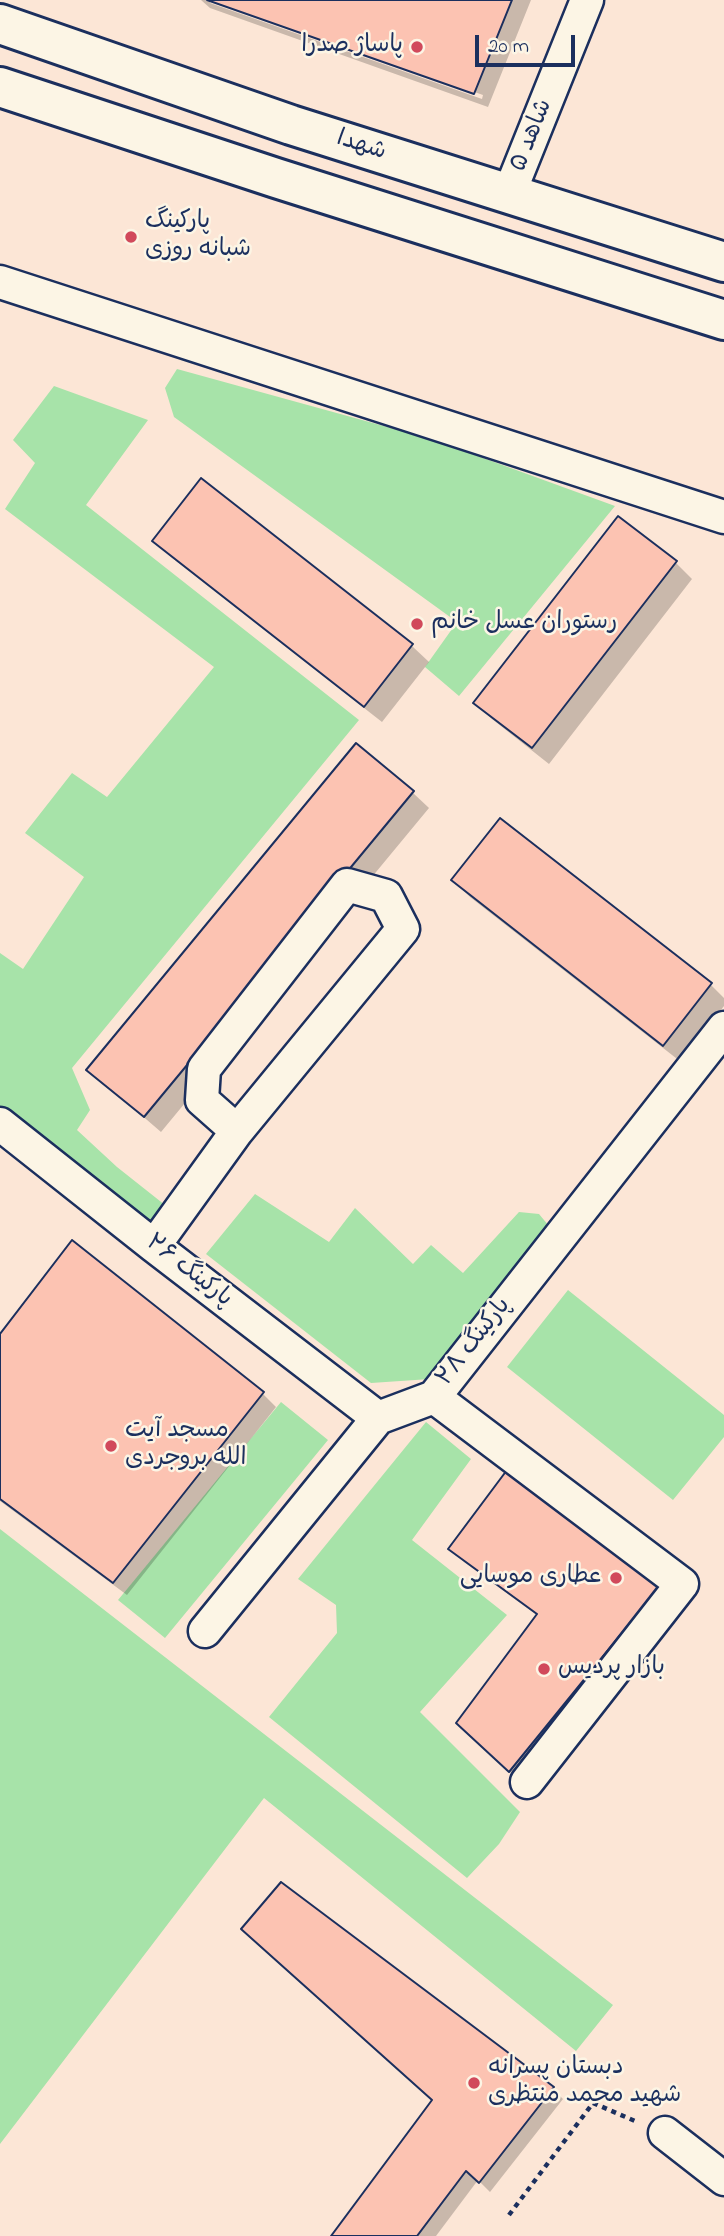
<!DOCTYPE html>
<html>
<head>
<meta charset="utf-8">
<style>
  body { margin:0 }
  #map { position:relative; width:724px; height:2236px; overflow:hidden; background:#fce6d6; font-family:"Indie Flower",sans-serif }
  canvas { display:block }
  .scale { position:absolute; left:475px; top:35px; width:100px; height:32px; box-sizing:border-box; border:4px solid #1b2f5e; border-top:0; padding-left:9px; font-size:21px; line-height:24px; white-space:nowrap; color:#1b2f5e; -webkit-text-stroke:5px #fcf5e5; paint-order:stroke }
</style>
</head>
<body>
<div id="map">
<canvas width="724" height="2236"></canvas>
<div class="scale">20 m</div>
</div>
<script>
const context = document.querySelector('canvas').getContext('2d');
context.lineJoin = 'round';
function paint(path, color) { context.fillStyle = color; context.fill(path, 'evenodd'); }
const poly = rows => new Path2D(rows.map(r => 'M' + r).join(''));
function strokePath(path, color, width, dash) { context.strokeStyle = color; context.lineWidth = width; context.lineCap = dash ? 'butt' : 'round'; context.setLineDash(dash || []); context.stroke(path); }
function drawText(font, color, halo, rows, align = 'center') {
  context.font = font + ' "Indie Flower","Playpen Sans Arabic",sans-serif'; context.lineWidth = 5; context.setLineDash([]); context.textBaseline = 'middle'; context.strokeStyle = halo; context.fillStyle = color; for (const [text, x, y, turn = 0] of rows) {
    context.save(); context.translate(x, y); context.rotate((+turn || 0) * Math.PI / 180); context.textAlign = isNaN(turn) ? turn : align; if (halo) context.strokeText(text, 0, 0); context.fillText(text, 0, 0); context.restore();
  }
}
paint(poly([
  [177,369,431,439,615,506,459,696,425,667,457,622,174,417,165,388],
  [54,386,148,420,86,505,359,720,72,1068,90,1110,77,1130,117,1167,170,1209,147,1231,0,1116,0,953,23,969,84,877,25,833,72,773,107,797,214,667,5,509,35,463,13,440],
  [255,1194,329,1242,355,1208,413,1264,431,1245,463,1273,519,1212,539,1214,549,1226,430,1379,371,1383,206,1254],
  [568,1290,724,1415,724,1437,673,1500,507,1367],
  [281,1402,328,1440,165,1638,118,1600],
  [426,1422,471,1459,412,1540,507,1615,420,1712,520,1812,499,1844,467,1878,269,1717,337,1633,336,1605,298,1579],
  [0,1529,613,2005,576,2051,264,1798,0,2144]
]), '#a7e3a9');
paint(poly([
  [201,0,210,0,210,3,482,99,483,95,213,0,531,0,488,107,210,8],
  [201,481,412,646,429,662,382,722,171,557,154,541],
  [675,562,692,579,549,764,492,719,475,703],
  [412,792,429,808,161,1132,89,1070],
  [500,820,711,985,724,998,724,1006,681,1062,470,897,453,880],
  [73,1242,263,1394,276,1407,127,1595,0,1501,0,1337],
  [451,1548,659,1586,673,1599,523,1784,472,1737,538,1616,464,1562],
  [552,2088,563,2099,490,2192,478,2180,436,2236,333,2236]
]), '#0003');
const building = poly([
  [207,0,512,0,474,94,207,0],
  [201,478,413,644,364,707,152,541,201,478],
  [618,516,677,561,532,748,473,703,618,516],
  [356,743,414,791,144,1117,86,1070,356,743],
  [500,818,712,983,663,1046,451,880,500,818],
  [72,1240,264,1392,113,1583,0,1499,0,1334,72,1240],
  [507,1470,661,1585,509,1772,456,1723,537,1614,448,1549,507,1470],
  [281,1882,554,2087,479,2183,466,2171,417,2236,331,2236,432,2100,241,1929,281,1882]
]);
paint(building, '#fcc3b2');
strokePath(building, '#1b2f5e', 2);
const minor = poly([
  [509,194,587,0],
  [0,282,724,517],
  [0,1124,154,1246,378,1418],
  [154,1246,237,1131,403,929,386,896,347,885,204,1069,202,1100,237,1131],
  [434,1397,682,1584,527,1782],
  [205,1631,378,1418,434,1397,724,1028],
  [665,2133,724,2179]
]);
const major = poly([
  [0,24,291,125,724,262],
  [0,87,276,178,724,320]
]);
strokePath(minor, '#1b2f5e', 37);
strokePath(major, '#1b2f5e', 44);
strokePath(poly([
  [509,2215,593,2103,635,2121]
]), '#1b2f5e', 4.5, [5, 5]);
strokePath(minor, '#fcf5e5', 32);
strokePath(major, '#fcf5e5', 38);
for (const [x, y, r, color] of [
  [417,47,7,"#d1495b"],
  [131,237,7,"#d1495b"],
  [417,624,7,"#d1495b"],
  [111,1446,7,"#d1495b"],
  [616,1578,7,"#d1495b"],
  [544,1669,7,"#d1495b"],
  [474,2083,7,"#d1495b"]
]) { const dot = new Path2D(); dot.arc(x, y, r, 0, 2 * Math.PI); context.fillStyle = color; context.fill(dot); strokePath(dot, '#fcf5e5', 2.5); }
drawText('24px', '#1b2f5e', '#fcf5e5', [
  ["پاساژ صدرا",403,47,"right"],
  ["پارکینگ",145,223],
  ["شبانه روزی",145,251],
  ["رستوران عسل خانم",431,624],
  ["مسجد آیت",125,1432],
  ["الله بروجردی",125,1460],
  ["عطاری موسایی",602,1578,"right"],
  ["بازار پردیس",558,1669],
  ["دبستان پسرانه",488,2069],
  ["شهید محمد منتظری",488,2097]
], 'left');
drawText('24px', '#1b2f5e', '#fcf5e5', [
  ["شاهد ۵",533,136,-68],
  ["شهدا",361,147,18],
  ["پارکینگ ۲۶",188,1272,38],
  ["پارکینگ ۲۸",475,1343,-52]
]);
</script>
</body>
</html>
